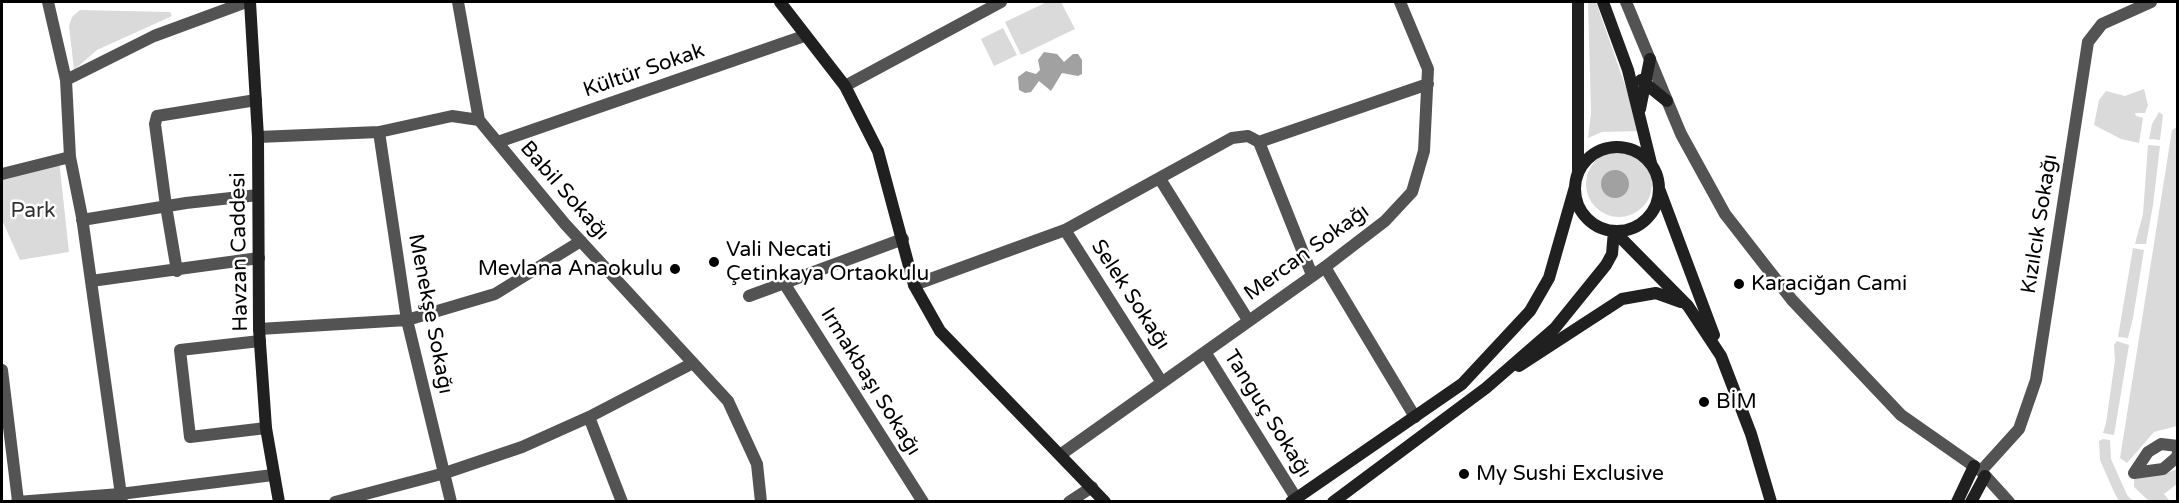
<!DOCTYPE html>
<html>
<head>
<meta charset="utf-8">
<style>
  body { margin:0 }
  #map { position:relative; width:2179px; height:503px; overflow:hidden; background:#fff; font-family:"Varela Round",sans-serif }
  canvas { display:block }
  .frame { position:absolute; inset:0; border:3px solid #000; pointer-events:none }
</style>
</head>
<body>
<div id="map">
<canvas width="2179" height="503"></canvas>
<div class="frame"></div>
</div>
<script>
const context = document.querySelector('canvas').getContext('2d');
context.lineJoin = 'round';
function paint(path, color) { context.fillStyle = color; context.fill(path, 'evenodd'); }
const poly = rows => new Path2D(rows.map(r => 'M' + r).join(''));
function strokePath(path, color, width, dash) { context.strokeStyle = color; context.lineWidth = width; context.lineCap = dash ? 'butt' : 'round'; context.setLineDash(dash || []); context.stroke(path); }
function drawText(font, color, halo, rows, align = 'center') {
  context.font = font + ' "Varela Round",sans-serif'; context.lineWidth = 5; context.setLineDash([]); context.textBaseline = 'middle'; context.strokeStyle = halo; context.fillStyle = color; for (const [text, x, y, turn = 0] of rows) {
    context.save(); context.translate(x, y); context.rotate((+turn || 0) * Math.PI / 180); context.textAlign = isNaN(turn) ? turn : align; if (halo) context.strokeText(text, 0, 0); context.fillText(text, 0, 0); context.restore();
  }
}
paint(poly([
  [1047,2,1061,2,1075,29,1021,55,1005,22],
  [1588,2,1596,2,1641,131,1602,132,1588,138,1591,113],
  [80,10,170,12,172,16,97,50,74,70,69,26,72,17],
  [1003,28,1017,55,994,66,981,39],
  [2144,89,2148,105,2145,113,2135,113,2136,116,2143,118,2139,143,2121,139,2094,125,2099,100,2106,91,2125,96],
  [2159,112,2163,115,2160,140,2149,139,2152,124],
  [2177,127,2177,426,2154,432,2127,463,2120,458,2172,130],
  [2148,145,2160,146,2153,205,2146,244,2135,244,2143,214],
  '1586 184a33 33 0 1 1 66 0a33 33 0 1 1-66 0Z',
  [59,160,69,252,20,260,2,220,2,176],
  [2133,248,2144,250,2133,318,2128,338,2118,337],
  [2117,341,2129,345,2114,435,2103,433,2106,423,2115,360,2114,345],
  [2103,439,2110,440,2111,459,2127,495,2133,501,2119,501,2114,492,2100,460,2099,441],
  [2177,469,2177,484,2164,494,2170,501,2149,501,2134,487,2134,476,2164,474]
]), '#dadada');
paint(poly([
  [1044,52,1057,54,1064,62,1073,54,1078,54,1082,60,1082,74,1078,76,1062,73,1051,91,1039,81,1031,92,1025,93,1019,90,1018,77,1026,71,1036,74,1040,70,1038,60],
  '1601 184a14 14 0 1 1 28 0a14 14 0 1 1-28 0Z'
]), '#a1a1a1');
strokePath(poly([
  [48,2,66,80],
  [458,2,479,120,565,224,728,401,757,464,761,502],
  [1626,2,1681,134,1725,214,1792,300,1901,415,1981,471,2009,502],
  [845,86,1001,2],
  [379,132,407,320,451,502],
  [258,137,379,132,452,116,479,120],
  [498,142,804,36],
  [1259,142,1428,84],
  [2,174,70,157],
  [1160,179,1248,320],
  [82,220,186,203,258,195],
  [1065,230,1161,381],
  [1325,267,1415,417],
  [177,271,166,206,155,124,157,116,256,100],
  [91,281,259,258],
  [784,283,923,502],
  [914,285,1065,230,1232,138,1248,136,1259,142,1312,275],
  [749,296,903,239],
  [259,329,407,320,495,294,581,241],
  [260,341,180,350,190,437,266,428],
  [1205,352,1296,498],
  [2,370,18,501],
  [589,417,622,502],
  [2178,446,2161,444,2148,452,2134,473,2163,469,2177,457,2178,452],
  [1060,455,1325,267,1385,221,1412,192,1424,151,1428,69,1400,2],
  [1981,471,2019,429,2036,380,2088,42,2102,24,2151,2],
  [17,502,120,494,273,475],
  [122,502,82,217,70,157,66,80,154,36,246,2],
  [335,502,445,473,522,447,589,417,693,363],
  [1069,502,1092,487]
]), '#535353', 12);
strokePath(poly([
  [250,2,258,137,259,329,266,428,279,502],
  [780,2,845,86,878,151,914,285,940,331,1105,502],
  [1603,2,1628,70,1651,163],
  [1641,80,1667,101],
  [1640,109,1650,59],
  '1575 189a42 42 0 1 1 84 0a42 42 0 1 1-84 0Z',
  [1578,174,1578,2],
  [1660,191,1714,335],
  [1614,231,1688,306,1721,356,1751,434,1771,502],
  [1519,366,1622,299,1656,293,1681,302],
  [1291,502,1462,384,1530,311,1549,278,1575,187],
  [1333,502,1486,388,1555,328,1606,265,1612,254,1614,231],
  [1957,502,1974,466],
  [1971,502,1985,476]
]), '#202020', 12);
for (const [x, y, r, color] of [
  [714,262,6,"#000"],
  [675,269,6,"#000"],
  [1739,284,6,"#000"],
  [1704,402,6,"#000"],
  [1464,474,6,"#000"]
]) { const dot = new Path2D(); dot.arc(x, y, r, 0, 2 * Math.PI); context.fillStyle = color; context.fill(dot); strokePath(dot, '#fff', 2); }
drawText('21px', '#000', '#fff', [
  ["Kültür Sokak",644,71,-19],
  ["Babil Sokağı",564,191,49],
  ["Kızılcık Sokağı",2040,224,-81],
  ["Havzan Caddesi",240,252,-91],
  ["Mercan Sokağı",1307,253,-36],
  ["Selek Sokağı",1130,295,57],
  ["Menekşe Sokağı",430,314,79],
  ["Irmakbaşı Sokağı",870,382,58],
  ["Tanguç Sokağı",1267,414,58]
]);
drawText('21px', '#313131', '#fff', [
  ["Park",33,211]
]);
drawText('21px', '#000', '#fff', [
  ["Vali Necati",726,250],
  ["Çetinkaya Ortaokulu",726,274],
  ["Mevlana Anaokulu",663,269,"right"],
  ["Karaciğan Cami",1751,284],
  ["BİM",1716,402],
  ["My Sushi Exclusive",1476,474]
], 'left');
</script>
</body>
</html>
